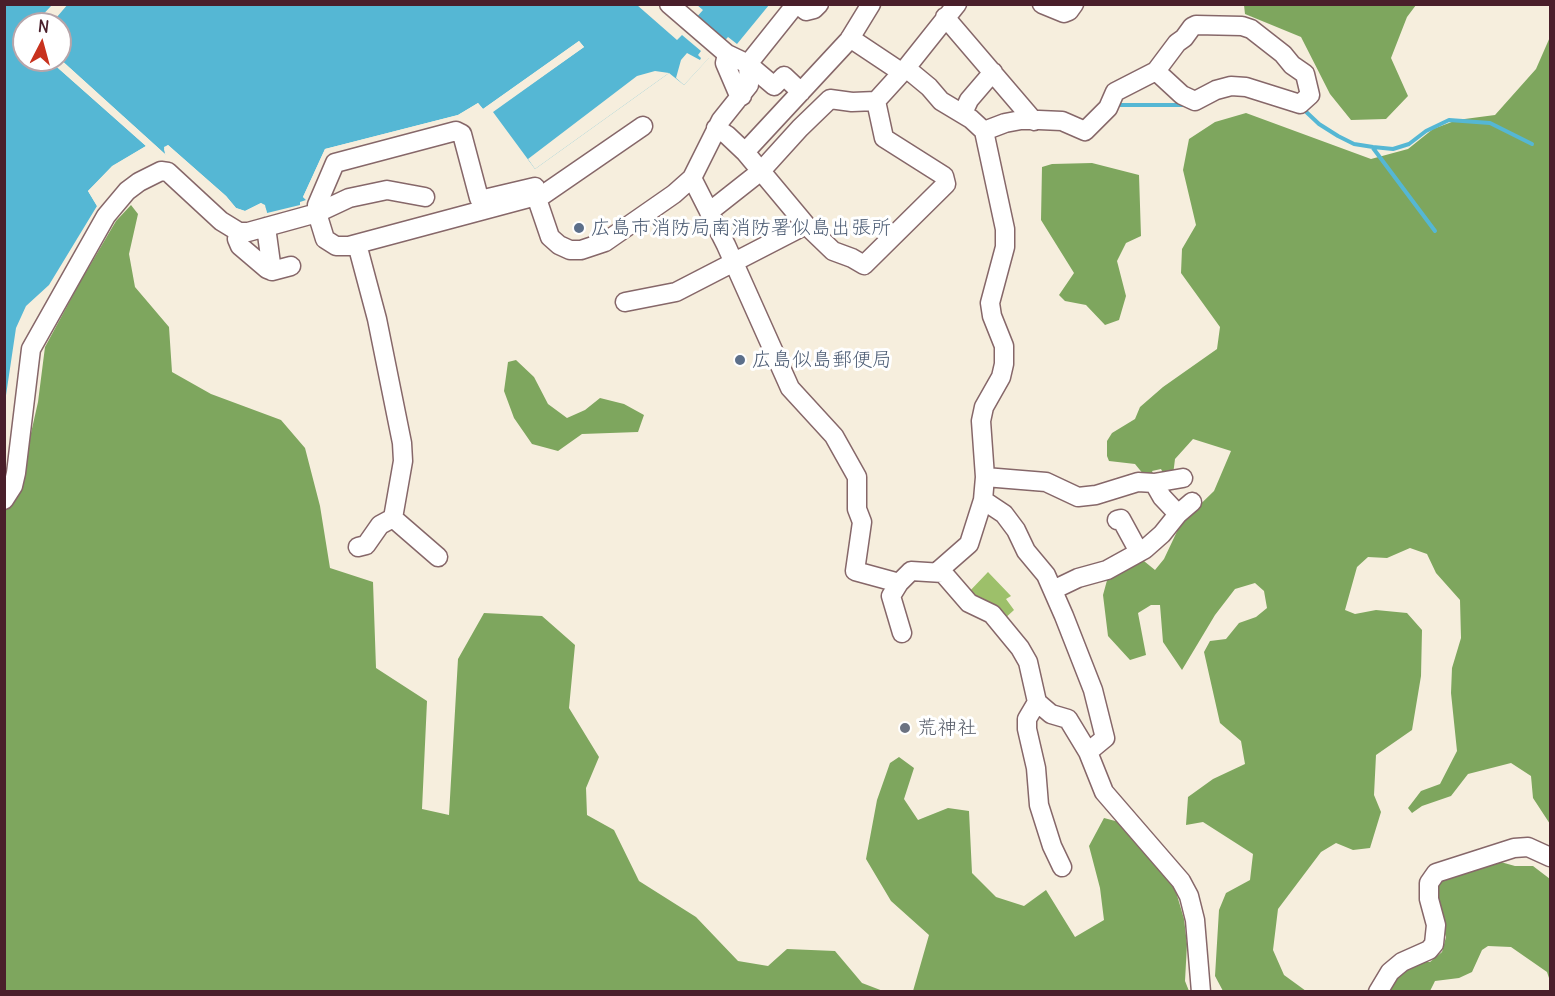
<!DOCTYPE html>
<html>
<head>
<meta charset="utf-8">
<style>
  body { margin:0 }
  #map { position:relative; width:1555px; height:996px; overflow:hidden; background:#f6eedd; font-family:Delius,sans-serif }
  canvas { display:block }
  .frame { position:absolute; inset:0; border:6px solid #4a1f2b; pointer-events:none }
  .north { position:absolute; left:12px; top:12px; width:60px; height:60px; box-sizing:border-box; background:#fff; border:2px solid #b7a5aa; border-radius:50%; rotate:6deg; font-size:16px; font-weight:700; line-height:24px; text-align:center; color:#4a1f2b }
  .north::after { content:''; display:block; margin:auto; width:21px; height:27px; background:#c8321e; clip-path:polygon(50% 0,100% 100%,50% 72%,0 100%) }
</style>
</head>
<body>
<div id="map">
<canvas width="1555" height="996"></canvas>
<div class="frame"></div>
<div class="north">N</div>
</div>
<script>
const ctx = document.querySelector('canvas').getContext('2d');
ctx.lineJoin = 'round';
function fillPath(path, color) { ctx.fillStyle = color; ctx.fill(path, 'evenodd'); }
const toPath = rows => new Path2D(rows.map(r => 'M' + r).join(''));
function strokePath(path, color, width, dash) { ctx.strokeStyle = color; ctx.lineWidth = width; ctx.lineCap = dash ? 'butt' : 'round'; ctx.setLineDash(dash || []); ctx.stroke(path); }
function label(font, color, halo, rows, align = 'center') {
  ctx.font = font + ' Delius,"Klee One",sans-serif'; ctx.lineWidth = 6; ctx.setLineDash([]); ctx.textBaseline = 'middle'; ctx.strokeStyle = halo; ctx.fillStyle = color; for (const [text, x, y, turn = 0] of rows) {
    ctx.save(); ctx.translate(x, y); ctx.rotate((+turn || 0) * Math.PI / 180); ctx.textAlign = isNaN(turn) ? turn : align; if (halo) ctx.strokeText(text, 0, 0); ctx.fillText(text, 0, 0); ctx.restore();
  }
}
fillPath(toPath([
  [988,572,1011,596,1006,599,1014,610,1002,621,966,595]
]), '#9dc06a');
fillPath(toPath([
  [1244,5,1416,5,1407,17,1391,58,1408,96,1386,119,1351,120,1330,94,1301,37,1245,14],
  [1550,37,1550,824,1533,798,1531,776,1511,763,1468,774,1451,796,1422,806,1412,813,1408,808,1421,791,1440,784,1457,751,1451,693,1452,668,1461,638,1460,600,1436,573,1427,554,1410,548,1387,558,1368,557,1357,567,1345,610,1355,614,1376,610,1407,613,1422,630,1421,676,1412,730,1376,755,1374,795,1381,812,1370,848,1353,850,1336,843,1321,852,1278,909,1273,950,1284,975,1306,991,1223,991,1215,976,1219,910,1226,893,1250,880,1253,854,1203,822,1186,825,1188,797,1213,779,1245,764,1241,741,1220,723,1204,652,1210,641,1226,639,1239,623,1256,617,1267,608,1264,591,1255,583,1235,589,1215,615,1182,670,1163,642,1160,605,1151,605,1138,613,1146,655,1130,660,1108,636,1103,595,1109,573,1139,557,1155,570,1164,559,1181,523,1214,491,1231,451,1193,439,1175,459,1173,475,1163,473,1161,469,1152,471,1154,476,1144,475,1135,464,1109,461,1107,456,1107,441,1112,433,1135,419,1140,407,1163,387,1217,349,1220,327,1181,273,1182,249,1196,225,1183,170,1189,139,1215,122,1246,113,1371,159,1408,149,1433,129,1457,120,1495,115,1536,69],
  [1092,163,1139,175,1141,236,1126,243,1117,261,1126,296,1119,320,1105,325,1086,305,1065,301,1059,295,1074,273,1041,220,1042,167,1052,164],
  [131,205,138,214,129,254,135,287,169,327,172,372,211,394,281,420,305,448,320,506,330,568,373,582,376,668,427,701,422,809,449,815,458,659,484,613,542,616,575,645,569,708,599,757,586,788,587,815,614,830,639,881,696,917,738,961,768,966,787,949,835,951,862,983,883,991,5,991,4,513,20,482,38,402,45,347,79,284,116,221],
  [516,360,534,377,548,404,567,418,585,410,600,398,624,404,644,415,638,432,582,434,558,451,532,444,514,418,504,391,508,362],
  [899,757,914,768,904,799,918,820,948,808,969,811,972,873,996,897,1024,906,1046,890,1075,937,1104,920,1100,888,1089,846,1104,818,1119,822,1174,885,1184,919,1187,944,1185,981,1189,991,913,991,929,935,891,901,866,859,877,800,890,763],
  [1497,861,1515,866,1533,866,1550,879,1550,981,1547,972,1511,947,1488,946,1482,950,1472,972,1459,978,1435,981,1430,991,1384,992,1391,978,1415,962,1430,962,1442,952,1446,937,1434,900,1438,878]
]), '#7ea65e');
fillPath(toPath([
  [68,4,769,5,737,44,728,37,684,85,669,73,535,169,493,112,584,47,579,41,483,109,478,103,458,115,325,149,303,197,306,200,300,202,300,205,267,213,266,209,261,203,245,211,236,208,226,196,168,145,164,149,166,155,60,59,60,24,51,24],
  [5,5,52,5,34,24,24,24,24,60,49,60,146,146,113,166,88,191,97,206,49,285,26,306,16,328,5,402]
]), '#55b7d4');
fillPath(toPath([
  [637,5,697,5,703,10,695,19,724,46,711,60,709,58,684,85,676,78,681,60,687,53,700,60,701,58,698,55,701,51,682,35,677,40],
  [579,41,584,47,490,113,491,109,580,47,579,45,484,111,481,111,478,107,459,118,327,151,306,197,308,201,303,197,325,149,458,115,478,103,483,109],
  [60,59,165,154,164,147,168,145,226,196,236,208,245,211,261,203,265,205,267,214,264,215,261,206,245,214,234,210,224,198,168,148,169,154,167,153,164,157,57,60],
  [49,60,54,60,149,145,148,148,114,168,92,192,100,205,97,206,88,191,112,166,146,146],
  [655,71,669,73,535,169,528,159,637,76]
]), '#f6eedd');
strokePath(toPath([
  [1119,105,1187,105],
  [1302,108,1319,124,1338,136,1354,144,1373,147,1393,149,1409,144,1426,131,1449,120,1490,123,1532,144],
  [1373,148,1435,231]
]), '#55b7d4', 4);
const minor = toPath([
  [669,4,727,54,748,64,774,86,784,76,801,92],
  [797,4,806,11,814,9,819,4],
  [1042,4,1064,13,1069,11,1074,4],
  [945,17,1034,121],
  [850,38,901,72],
  [727,54,725,63,737,91,742,96],
  [906,68,929,87,941,101,971,119,984,131],
  [963,113,969,100,993,72],
  [745,152,849,40,871,4],
  [692,178,726,245,790,388,834,436,857,477,857,509,862,522,855,571,899,583],
  [535,187,484,199,479,198,462,134,456,131,335,163,317,205,317,213,325,239,336,246,349,246,536,196,550,237,559,245,570,250,581,250,605,242,674,194,692,178,721,120,749,85,748,64,796,4],
  [537,199,643,126],
  [709,212,761,171,800,128,830,99,852,102,876,101],
  [806,225,833,251,852,258,864,265,946,184,944,176,884,138,876,101,906,68,957,4],
  [266,227,272,271],
  [239,232,237,239,240,246,267,269,272,271,291,266],
  [357,244,377,319,402,443,403,461,393,518,380,525,366,545,358,547],
  [625,302,676,292,806,225,745,152,727,135,716,128],
  [985,477,1046,482,1078,497,1096,495,1138,482,1154,483,1183,478],
  [1154,483,1162,497,1178,514],
  [4,500,13,486,16,473,31,349,106,216,127,191,139,182,161,171,168,172,221,221,239,232,248,232,317,213,349,198,387,190,425,197],
  [393,518,438,557],
  [1117,520,1121,519,1139,552],
  [937,572,969,544,983,500],
  [1053,590,1078,578,1107,570,1145,549,1162,534,1178,514,1192,502],
  [902,633,891,596,899,583,911,571,943,573,969,603,992,614,1020,648,1028,662,1037,702,1051,714,1068,719,1088,752,1104,792,1181,881,1189,896,1195,920,1201,992],
  [1037,702,1027,719,1027,729,1036,768,1039,805,1052,846,1062,867],
  [1088,752,1105,738,1093,690,1064,616,1046,575,1026,551,1016,530,1004,514,983,500,985,477,981,421,984,407,1001,377,1004,364,1004,346,992,316,990,303,1005,247,1005,229,984,131,1005,123,1021,120,1039,120,1062,121,1085,131,1108,108,1115,92,1156,71,1177,43,1184,38,1192,27,1196,25,1242,26,1251,29,1283,54,1292,65,1305,74,1310,95,1300,104,1246,87,1231,86,1216,90,1195,101,1182,95,1156,71],
  [1378,992,1390,972,1402,962,1429,950,1434,944,1436,925,1429,899,1429,883,1436,873,1514,848,1528,847,1550,857]
]);
strokePath(minor, '#866769', 21);
strokePath(minor, '#fff', 18);
for (const [x, y, r, color] of [
  [579,228,6,"#5c6f8a"],
  [740,360,6,"#5c6f8a"],
  [905,728,6,"#6b7280"]
]) { const dot = new Path2D(); dot.arc(x, y, r, 0, 2 * Math.PI); ctx.fillStyle = color; ctx.fill(dot); strokePath(dot, '#fff', 2); }
label('20px', '#4e5e75', '#fff', [
  ["広島市消防局南消防署似島出張所",591,228],
  ["広島似島郵便局",752,360]
], 'left');
label('20px', '#5b616d', '#fff', [
  ["荒神社",917,728]
], 'left');
</script>
</body>
</html>
